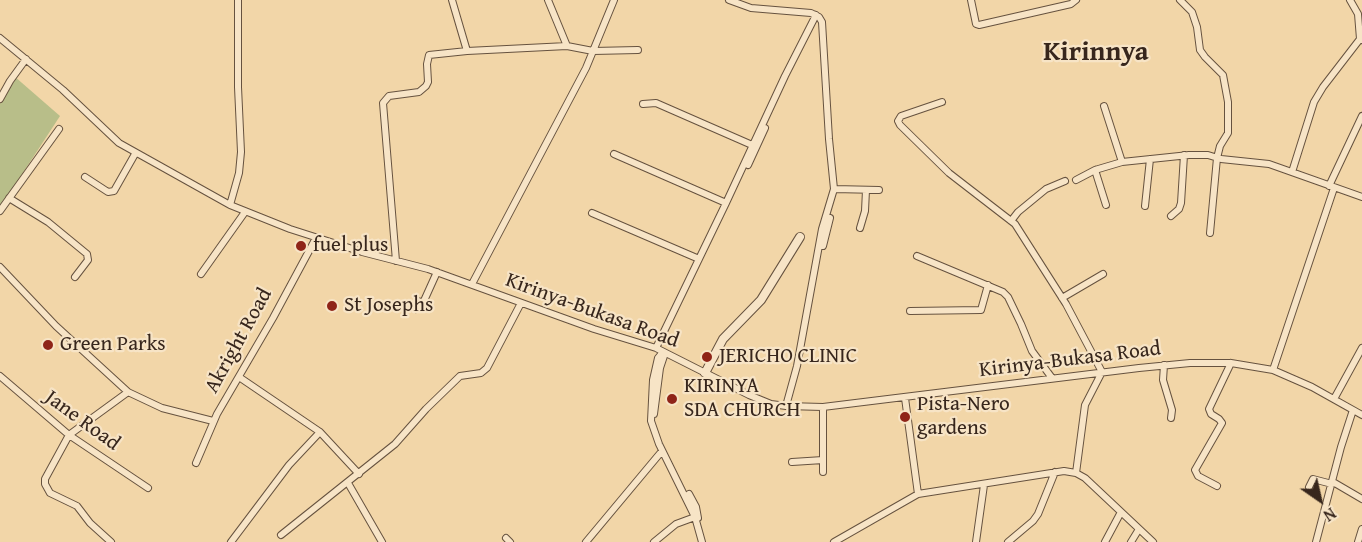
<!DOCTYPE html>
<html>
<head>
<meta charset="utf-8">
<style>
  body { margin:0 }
  #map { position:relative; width:1362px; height:542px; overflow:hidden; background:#f2d6a8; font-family:"Gentium Book Plus",serif }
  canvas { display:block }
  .north { position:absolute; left:1290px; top:470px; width:60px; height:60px; -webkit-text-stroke:4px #f7e4c6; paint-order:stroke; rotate:146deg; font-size:16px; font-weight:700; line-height:24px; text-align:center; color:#37261c }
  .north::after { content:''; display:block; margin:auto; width:21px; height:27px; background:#37261c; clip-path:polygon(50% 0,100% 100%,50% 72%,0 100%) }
</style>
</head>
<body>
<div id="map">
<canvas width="1362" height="542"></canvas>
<div class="north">N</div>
</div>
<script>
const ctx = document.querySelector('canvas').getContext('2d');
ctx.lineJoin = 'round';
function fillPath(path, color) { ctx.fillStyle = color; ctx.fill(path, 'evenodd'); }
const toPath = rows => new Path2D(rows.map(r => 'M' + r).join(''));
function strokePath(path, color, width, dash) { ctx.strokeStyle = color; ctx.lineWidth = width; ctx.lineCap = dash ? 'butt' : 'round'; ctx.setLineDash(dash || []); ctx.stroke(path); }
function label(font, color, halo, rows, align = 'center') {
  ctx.font = font + ' "Gentium Book Plus",serif'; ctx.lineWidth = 4.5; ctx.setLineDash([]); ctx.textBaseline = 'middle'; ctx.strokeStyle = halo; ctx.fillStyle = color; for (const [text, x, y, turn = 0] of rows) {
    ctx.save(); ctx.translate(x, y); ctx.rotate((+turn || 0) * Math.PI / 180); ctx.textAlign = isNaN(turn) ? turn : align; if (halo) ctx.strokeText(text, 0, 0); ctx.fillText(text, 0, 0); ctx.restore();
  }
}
fillPath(toPath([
  [14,76,60,116,0,208,0,99]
]), '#b8be89');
const minor = toPath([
  [452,0,467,51],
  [548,0,567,46],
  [729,0,751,8,811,13,819,17,822,22,829,139,834,189,822,229,797,366,786,406],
  [971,0,976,24,979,25,1071,4,1076,0],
  [1180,0,1192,12,1197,27,1200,50,1205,57,1223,75,1228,102,1228,133,1220,146,1217,158,1210,233],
  [1350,0,1358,14,1360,39],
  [0,38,63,90,119,143,230,205,290,229,362,252,428,269,594,329,656,348,749,395,771,404,786,406,823,407,1139,368,1190,363,1231,363,1273,370,1312,387,1362,415],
  [0,99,10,81,26,59],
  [942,102,901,116,898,121,900,125,949,173,1015,224,1066,304,1102,372,1085,405,1076,473],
  [643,104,656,103,752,145],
  [1104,106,1122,162,1189,155,1208,155,1221,159,1269,164,1362,197],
  [614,154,726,203],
  [748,165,765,128],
  [1292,172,1314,102,1323,87,1360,39,1362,40],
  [85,177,108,192,114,191,135,154],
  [1076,180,1095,170],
  [1329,186,1362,116],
  [834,189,879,190],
  [9,198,48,222,87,254,88,260,75,277],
  [230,205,239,173,241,152,238,87,238,0],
  [1106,205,1095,170,1122,162],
  [1145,206,1150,159],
  [0,211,59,129],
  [592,213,699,259],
  [1171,216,1179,209,1181,203,1184,155],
  [1011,221,1018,212,1046,189,1065,181],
  [860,228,865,211,866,190],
  [823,246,830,218],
  [917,256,1003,292,1008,297,1021,324,1032,351,1052,378],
  [396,261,383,103,389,96,419,92,426,86,428,82,427,64,429,55,467,51,567,46,593,51,638,50],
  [0,267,56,326,128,392,162,408,213,421],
  [201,274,245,212],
  [472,284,586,68,614,0],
  [1062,298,1103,274],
  [415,309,418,301,423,303,437,272],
  [910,311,981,310,988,285],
  [656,348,726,203,785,76,816,15],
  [663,352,658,358,653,380,651,421,659,444,695,517,702,542],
  [1164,365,1163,380,1172,410,1171,418],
  [1273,370,1334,188],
  [0,376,69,435,148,488],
  [239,377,320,432,359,474],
  [905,398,918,494],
  [1334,399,1362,348],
  [823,407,823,472],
  [654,414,660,368,665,353],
  [792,462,823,460],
  [196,463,217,414,273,318,316,238],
  [1333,482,1362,499],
  [348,483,382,542],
  [1217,486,1198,476,1195,470,1222,423,1219,419,1211,414,1209,409,1231,363],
  [1309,487,1313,479,1332,484],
  [689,494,696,507,698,518],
  [281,535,395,444,426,409,460,376,481,373,487,368,521,303],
  [506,538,510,542],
  [111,542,90,523,77,506,50,493,45,484,45,479,69,435,128,392],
  [231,542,289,465,320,432],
  [586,542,662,451],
  [654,542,676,524,695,517],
  [834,542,918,494,1064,471,1076,473,1085,478,1153,542],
  [976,542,984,485],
  [1008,542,1033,521,1038,514,1055,472],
  [1105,542,1121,512],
  [1131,542,1139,529],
  [1316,542,1341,447,1353,410],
  [1358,542,1362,529]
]);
const tertiary = toPath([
  [705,373,723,339,761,300,800,237]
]);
strokePath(minor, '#66523f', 8);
strokePath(tertiary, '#66523f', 10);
strokePath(minor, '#f7e4c6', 6);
strokePath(tertiary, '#f7e4c6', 8);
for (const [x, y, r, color] of [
  [301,246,6,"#8f2418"],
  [332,306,6,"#8f2418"],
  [48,345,6,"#8f2418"],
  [707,357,6,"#8f2418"],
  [672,399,6,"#8f2418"],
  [905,417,6,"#8f2418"]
]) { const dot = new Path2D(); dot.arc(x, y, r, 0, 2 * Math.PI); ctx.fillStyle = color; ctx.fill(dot); strokePath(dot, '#f7e4c6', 2); }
label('21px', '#37261c', '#f7e4c6', [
  ["fuel plus",313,246],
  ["St Josephs",344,306],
  ["Green Parks",60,345],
  ["JERICHO CLINIC",719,357],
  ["KIRINYA",684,387],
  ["SDA CHURCH",684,411],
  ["Pista-Nero",917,405],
  ["gardens",917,429]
], 'left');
label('21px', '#37261c', '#f7e4c6', [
  ["Kirinya-Bukasa Road",592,311,20],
  ["Akright Road",239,341,-61],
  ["Kirinya-Bukasa Road",1070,360,-7],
  ["Jane Road",82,421,36]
]);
label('bold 27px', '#37261c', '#f7e4c6', [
  ["Kirinnya",1096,53]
]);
</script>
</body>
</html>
